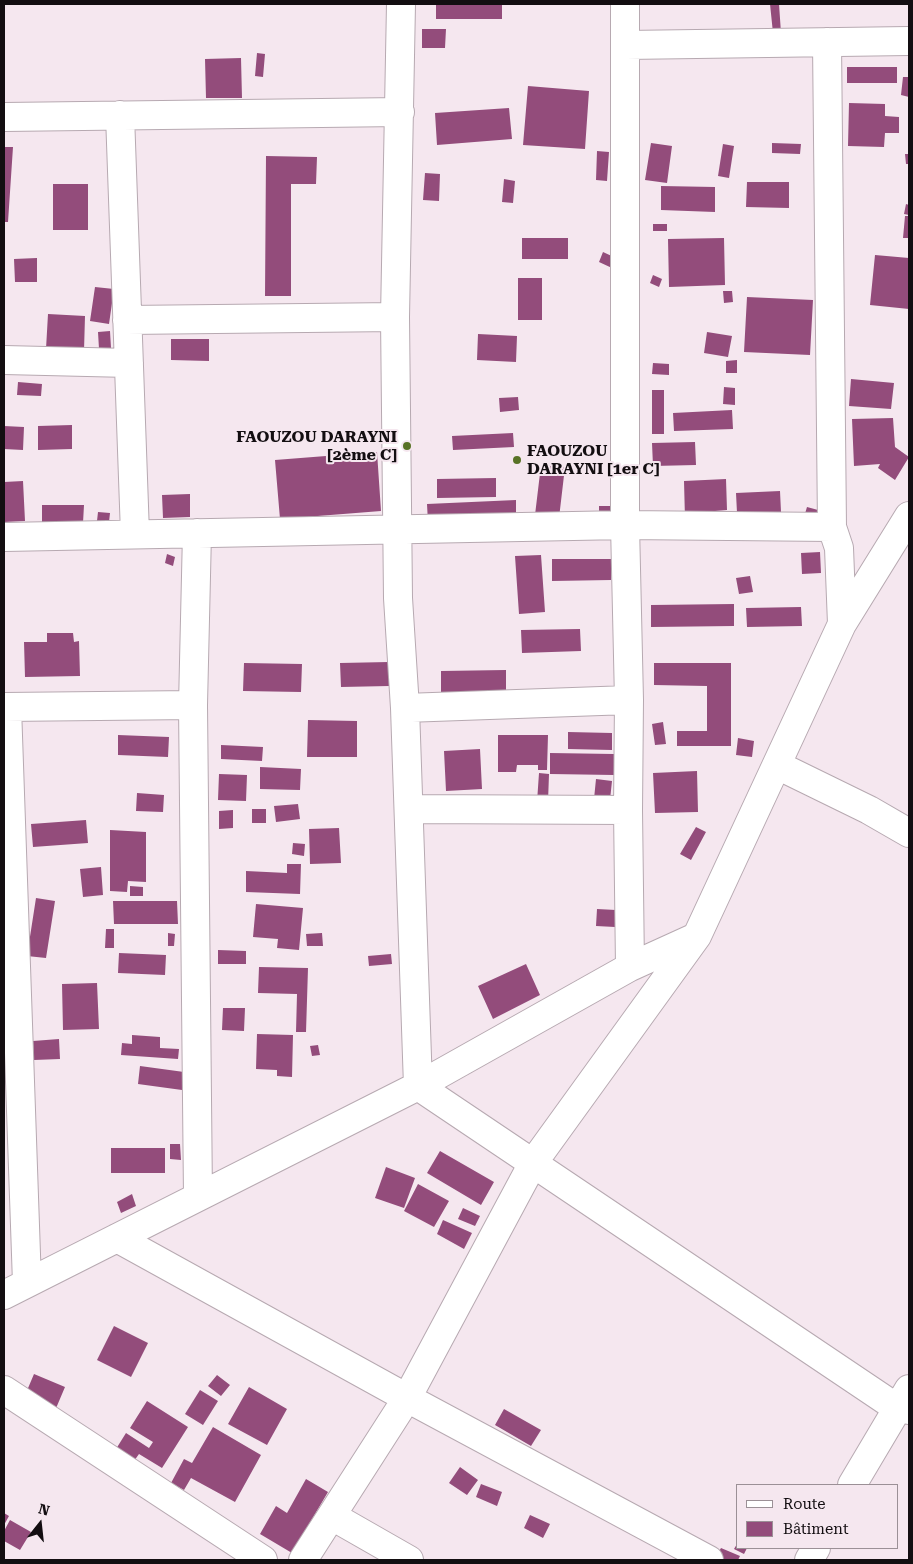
<!DOCTYPE html>
<html>
<head>
<meta charset="utf-8">
<style>
  body { margin:0 }
  #map { position:relative; width:913px; height:1564px; overflow:hidden; background:#f5e7ef; font-family:"Roboto Serif",serif }
  canvas { display:block }
  .frame { position:absolute; inset:0; border:5px solid #130e11; pointer-events:none }
  .legend { position:absolute; left:736px; top:1484px; width:162px; height:65px; box-sizing:border-box; background:#f5e7ef; border:1px solid #9b9096; margin:0; padding:6px 9px; list-style:none; font-size:15px; color:#130e11 }
  .legend li { display:flex; align-items:center; gap:10px; height:25px }
  .legend b { width:25px; border:1px solid #9b9096 }
  .north { position:absolute; left:15px; top:1499px; width:50px; height:50px; -webkit-text-stroke:4px #f5e7ef; paint-order:stroke; rotate:16deg; font-size:14px; font-weight:700; line-height:20px; text-align:center; color:#130e11 }
  .north::after { content:''; display:block; margin:auto; width:18px; height:22px; background:#130e11; clip-path:polygon(50% 0,100% 100%,50% 72%,0 100%) }
</style>
</head>
<body>
<div id="map">
<canvas width="913" height="1564"></canvas>
<div class="frame"></div>
<ul class="legend">
<li><b style="height:6px;background:#fff"></b>Route</li>
<li><b style="height:14px;background:#934c7b"></b>Bâtiment</li>
</ul>
<div class="north">N</div>
</div>
<script>
const ctx = document.querySelector('canvas').getContext('2d');
ctx.lineJoin = 'round';
function fillPath(path, color) { ctx.fillStyle = color; ctx.fill(path, 'evenodd'); }
const toPath = rows => new Path2D(rows.map(r => 'M' + r).join(''));
function strokePath(path, color, width, dash) { ctx.strokeStyle = color; ctx.lineWidth = width; ctx.lineCap = dash ? 'butt' : 'round'; ctx.setLineDash(dash || []); ctx.stroke(path); }
function label(font, color, halo, rows, align = 'center') {
  ctx.font = font + ' "Roboto Serif",serif'; ctx.lineWidth = 4; ctx.setLineDash([]); ctx.textBaseline = 'middle'; ctx.strokeStyle = halo; ctx.fillStyle = color; for (const [text, x, y, turn = 0] of rows) {
    ctx.save(); ctx.translate(x, y); ctx.rotate((+turn || 0) * Math.PI / 180); ctx.textAlign = isNaN(turn) ? turn : align; if (halo) ctx.strokeText(text, 0, 0); ctx.fillText(text, 0, 0); ctx.restore();
  }
}
fillPath(toPath([
  [436,4,502,4,502,19,436,19],
  [770,4,779,4,781,33,773,33],
  [422,29,446,29,445,48,422,48],
  [257,53,265,54,263,77,255,76],
  [241,58,242,98,206,98,205,59],
  [847,67,897,67,897,83,847,83],
  [903,77,909,77,909,97,901,95],
  [528,86,589,91,585,149,523,145],
  [849,103,885,104,885,116,899,117,899,133,885,133,884,147,848,146],
  [509,108,512,139,437,145,435,113],
  [651,143,672,146,667,183,645,180],
  [772,143,801,144,800,154,772,153],
  [723,144,734,146,729,178,718,176],
  [4,147,13,147,8,222,4,222],
  [597,151,609,152,607,181,596,180],
  [905,154,909,154,909,164,906,164],
  [266,156,317,157,316,184,291,184,291,296,265,296],
  [425,173,440,174,439,201,423,200],
  [504,179,515,181,513,203,502,202],
  [747,182,789,182,789,208,746,207],
  [53,184,88,184,88,230,53,230],
  [661,186,715,187,715,212,661,210],
  [906,204,909,205,909,215,904,214],
  [905,216,909,216,909,238,903,238],
  [653,224,667,224,667,231,653,231],
  [522,238,568,238,568,259,522,259],
  [724,238,725,285,669,287,668,239],
  [603,252,616,258,612,268,599,262],
  [875,255,909,258,909,309,870,305],
  [37,258,37,282,15,282,14,259],
  [653,275,662,279,659,287,650,283],
  [518,278,542,278,542,320,518,320],
  [95,287,114,289,109,324,90,321],
  [723,291,732,291,733,302,724,303],
  [747,297,813,300,810,355,744,352],
  [48,314,85,316,84,351,46,349],
  [110,331,111,348,99,349,98,332],
  [707,332,732,336,728,357,704,353],
  [478,334,517,336,516,362,477,360],
  [171,339,209,339,209,361,171,360],
  [737,360,737,373,726,373,726,361],
  [653,363,669,364,669,375,652,374],
  [851,379,894,383,891,409,849,406],
  [18,382,42,384,41,396,17,395],
  [724,387,735,388,735,405,723,404],
  [652,390,664,390,664,434,652,434],
  [518,397,519,410,500,412,499,398],
  [732,410,733,429,674,431,673,413],
  [893,418,895,447,909,457,895,480,878,468,880,464,854,466,852,419],
  [72,425,72,449,38,450,38,426],
  [4,426,24,427,23,450,4,449],
  [513,433,514,447,453,450,452,436],
  [695,442,696,465,653,466,652,443],
  [377,452,381,511,280,519,275,460],
  [541,465,565,467,559,518,535,515],
  [496,478,496,497,437,498,437,479],
  [726,479,727,510,715,511,715,517,685,519,684,481],
  [23,481,25,521,4,522,4,482],
  [780,491,781,512,737,513,736,493],
  [190,494,190,517,163,518,162,495],
  [516,500,516,519,428,523,427,504],
  [42,505,84,505,83,523,42,522],
  [599,506,611,506,611,518,599,517],
  [807,507,818,510,815,520,804,517],
  [98,512,110,513,109,522,97,521],
  [820,552,821,573,802,574,801,553],
  [167,554,175,557,173,566,165,563],
  [541,555,545,612,519,614,515,556],
  [552,559,611,559,611,580,552,581],
  [750,576,753,592,739,594,736,578],
  [734,604,734,626,651,627,651,605],
  [801,607,802,626,747,627,746,608],
  [580,629,581,651,522,653,521,630],
  [47,633,73,633,74,642,79,641,80,676,25,677,24,642,47,642],
  [389,662,389,686,341,687,340,663],
  [244,663,302,664,301,692,243,691],
  [654,663,731,663,731,746,677,746,677,731,707,731,707,686,654,685],
  [506,670,506,695,441,696,441,671],
  [308,720,357,721,357,757,307,757],
  [663,722,666,744,655,745,652,724],
  [568,732,612,733,612,750,568,749],
  [118,735,169,737,168,757,118,755],
  [498,735,548,735,547,770,538,770,538,765,517,765,516,772,498,772],
  [738,738,754,741,752,757,736,755],
  [221,745,263,747,262,761,221,759],
  [480,749,482,789,446,791,444,751],
  [550,753,614,754,614,775,550,774],
  [260,767,301,769,300,790,260,789],
  [697,771,698,812,655,813,653,773],
  [539,773,549,774,548,802,537,802],
  [219,774,247,775,246,801,218,800],
  [596,779,612,781,610,800,594,799],
  [137,793,164,795,163,812,136,811],
  [298,804,300,819,276,822,274,806],
  [252,809,266,809,266,823,252,823],
  [233,810,233,828,219,829,219,811],
  [86,820,88,843,33,847,31,824],
  [696,827,706,832,691,860,680,854],
  [339,828,341,863,310,864,309,829],
  [110,830,146,832,146,882,128,881,127,892,110,891],
  [293,843,305,844,304,856,292,854],
  [287,864,301,864,300,894,246,892,246,871,287,873],
  [101,867,103,895,83,897,80,869],
  [130,886,143,887,143,896,130,896],
  [36,898,55,901,46,958,27,956],
  [113,901,177,901,178,924,114,924],
  [256,904,303,908,299,950,277,948,278,939,253,937],
  [597,909,616,910,615,927,596,926],
  [106,929,114,929,114,948,105,948],
  [168,933,175,934,174,946,168,946],
  [322,933,323,946,307,946,306,934],
  [218,950,246,951,246,964,218,964],
  [119,953,166,955,165,975,118,973],
  [391,954,392,964,369,966,368,956],
  [526,964,540,995,493,1019,478,986],
  [259,967,308,968,306,1032,296,1032,297,994,258,993],
  [97,983,99,1029,63,1030,62,984],
  [223,1008,245,1008,244,1031,222,1030],
  [257,1034,293,1035,292,1077,277,1076,277,1070,256,1069],
  [132,1035,160,1037,160,1048,179,1049,178,1059,121,1055,122,1043,132,1044],
  [59,1039,60,1059,34,1060,33,1041],
  [318,1045,320,1055,312,1056,310,1046],
  [140,1066,184,1072,182,1090,138,1084],
  [170,1144,180,1144,181,1160,170,1159],
  [111,1148,165,1148,165,1173,111,1173],
  [440,1151,494,1182,481,1205,427,1173],
  [386,1167,415,1178,404,1208,375,1198],
  [418,1184,449,1201,434,1227,404,1211],
  [132,1194,136,1206,121,1213,117,1202],
  [463,1208,480,1216,475,1226,458,1219],
  [443,1220,472,1233,464,1249,437,1234],
  [114,1326,148,1343,131,1377,97,1360],
  [34,1374,65,1387,54,1413,23,1400],
  [217,1375,230,1385,221,1396,208,1386],
  [249,1387,287,1409,267,1445,228,1424],
  [200,1390,218,1401,203,1425,185,1414],
  [147,1401,188,1427,162,1468,139,1454,134,1461,116,1449,126,1433,149,1448,153,1442,130,1428],
  [504,1409,541,1430,531,1446,495,1425],
  [213,1427,261,1455,235,1502,191,1478,184,1490,171,1483,184,1459,192,1463],
  [460,1467,478,1480,467,1495,449,1483],
  [306,1479,328,1492,292,1553,260,1534,276,1506,287,1513],
  [481,1484,502,1492,497,1506,476,1497],
  [4,1513,9,1516,4,1525],
  [530,1515,550,1524,543,1538,524,1528],
  [10,1520,31,1532,20,1550,4,1541,4,1531],
  [737,1544,737,1548,747,1548,744,1554,734,1549],
  [721,1548,740,1556,738,1560,714,1560]
]), '#934c7b');
const minor = toPath([
  [401,4,395,317,398,598,405,708,418,1086,897,1408,909,1410],
  [625,4,625,525,629,700,628,810,630,967],
  [827,42,832,527,839,548,842,624],
  [626,45,909,41],
  [120,115,135,534],
  [4,117,400,112],
  [127,320,395,317],
  [4,360,129,363],
  [197,533,193,705,198,1197],
  [4,537,625,525,832,527],
  [4,707,193,705],
  [7,707,27,1283],
  [405,708,629,700],
  [777,765,869,810,909,833],
  [409,809,628,810],
  [117,1238,407,1398,709,1560],
  [4,1295,418,1086,630,967,696,937],
  [4,1390,263,1560],
  [852,1485,909,1389],
  [332,1516,409,1560],
  [303,1560,407,1398,533,1163,697,936,842,624,909,516],
  [809,1560,816,1548]
]);
strokePath(minor, '#b7a9b1', 30);
strokePath(minor, '#fff', 28);
for (const [x, y, r, color] of [
  [407,446,5,"#587226"],
  [517,460,5,"#587226"]
]) { const dot = new Path2D(); dot.arc(x, y, r, 0, 2 * Math.PI); ctx.fillStyle = color; ctx.fill(dot); strokePath(dot, '#f5e7ef', 2); }
label('bold 16px', '#130e11', '#f5e7ef', [
  ["FAOUZOU DARAYNI",397,437],
  ["[2ème C]",397,455],
  ["FAOUZOU",527,451,"left"],
  ["DARAYNI [1er C]",527,469,"left"]
], 'right');
</script>
</body>
</html>
